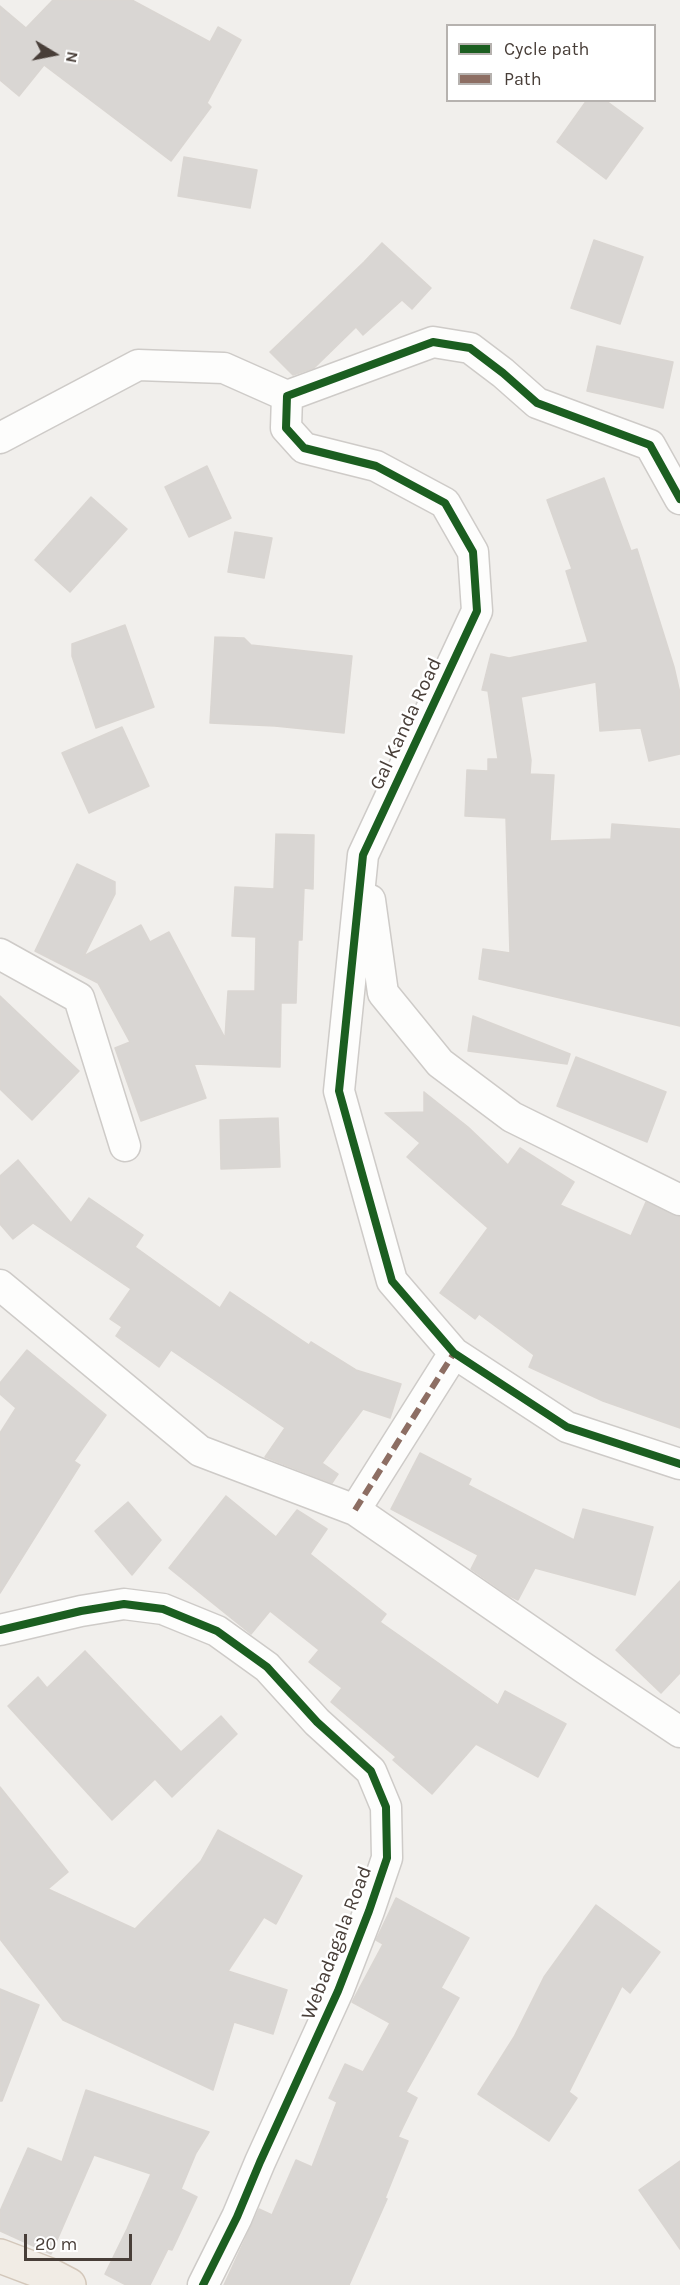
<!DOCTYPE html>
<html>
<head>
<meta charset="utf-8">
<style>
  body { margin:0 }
  #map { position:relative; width:680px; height:2285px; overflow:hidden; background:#f1efec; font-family:Karla,sans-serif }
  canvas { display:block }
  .legend { position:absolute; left:446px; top:24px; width:210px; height:78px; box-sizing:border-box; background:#fff; border:2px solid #b6b2af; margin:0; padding:8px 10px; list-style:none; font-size:18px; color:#483e38 }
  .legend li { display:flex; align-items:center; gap:12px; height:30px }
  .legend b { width:30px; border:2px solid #b6b2af }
  .north { position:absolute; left:24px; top:24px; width:60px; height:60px; -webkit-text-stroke:4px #fff; paint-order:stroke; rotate:100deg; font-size:16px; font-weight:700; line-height:24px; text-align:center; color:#483e38 }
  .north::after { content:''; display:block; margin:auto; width:21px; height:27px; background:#483e38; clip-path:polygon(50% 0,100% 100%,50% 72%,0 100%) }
  .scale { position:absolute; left:24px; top:2234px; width:108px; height:27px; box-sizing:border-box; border:3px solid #483e38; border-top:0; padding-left:8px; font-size:18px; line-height:21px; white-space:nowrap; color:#483e38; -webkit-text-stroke:4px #fff; paint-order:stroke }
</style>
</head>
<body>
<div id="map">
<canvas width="680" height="2285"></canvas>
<ul class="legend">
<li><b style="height:8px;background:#1b5e20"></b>Cycle path</li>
<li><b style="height:8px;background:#8d6e63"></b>Path</li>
</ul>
<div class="north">N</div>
<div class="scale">20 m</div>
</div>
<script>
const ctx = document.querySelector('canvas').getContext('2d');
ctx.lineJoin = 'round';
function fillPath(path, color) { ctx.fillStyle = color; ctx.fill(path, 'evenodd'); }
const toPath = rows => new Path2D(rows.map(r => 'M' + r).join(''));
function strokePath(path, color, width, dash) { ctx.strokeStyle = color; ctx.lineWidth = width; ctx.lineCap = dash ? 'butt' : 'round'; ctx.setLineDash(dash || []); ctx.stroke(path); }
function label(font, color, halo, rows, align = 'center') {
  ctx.font = font + ' Karla,sans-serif'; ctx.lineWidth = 5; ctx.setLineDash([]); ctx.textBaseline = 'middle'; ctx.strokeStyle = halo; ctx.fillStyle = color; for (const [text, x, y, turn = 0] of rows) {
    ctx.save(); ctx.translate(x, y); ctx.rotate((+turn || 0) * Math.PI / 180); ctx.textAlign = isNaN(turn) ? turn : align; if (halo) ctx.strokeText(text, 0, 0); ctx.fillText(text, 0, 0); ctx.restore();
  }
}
const building = toPath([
  [53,0,132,0,210,42,218,27,241,40,207,103,211,107,171,161,44,65,19,96,0,80,0,6,26,28,53,0],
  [587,100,605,100,643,128,606,179,557,142,587,100],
  [184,157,257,170,250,208,178,196,184,157],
  [594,240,643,257,620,324,571,308,594,240],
  [382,243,431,288,412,309,402,300,363,335,356,327,314,368,293,375,270,352,364,262,382,243],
  [597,346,673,362,663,408,587,391,597,346],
  [207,466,231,518,189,537,165,487,207,466],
  [604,478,631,551,637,549,674,667,680,693,680,754,649,761,641,728,600,731,596,682,521,697,531,760,530,774,554,775,550,841,611,839,612,824,680,829,680,1026,479,979,483,949,510,953,506,818,465,816,467,770,488,771,488,759,498,759,488,691,482,690,491,654,509,658,588,642,566,571,572,569,547,500,604,478],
  [91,497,127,529,70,592,35,560,91,497],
  [235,532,272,538,264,578,228,572,235,532],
  [125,625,154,707,96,728,72,656,72,644,125,625],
  [215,637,244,638,251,645,352,656,344,733,275,726,210,723,215,637],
  [122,727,149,786,89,813,62,753,122,727],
  [276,834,314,835,313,889,304,888,302,940,298,940,296,1003,281,1003,280,1067,194,1064,206,1098,141,1121,115,1048,130,1042,98,983,35,951,77,864,115,882,115,894,84,956,141,925,150,942,169,932,225,1038,228,991,255,991,256,937,232,936,235,887,274,889,276,834],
  [0,996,79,1071,32,1120,0,1089,0,996],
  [473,1016,570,1054,567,1064,468,1051,473,1016],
  [576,1057,666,1092,647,1142,557,1106,576,1057],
  [424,1092,468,1127,508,1165,520,1148,574,1182,560,1205,631,1236,646,1202,680,1217,680,1428,603,1401,529,1367,534,1355,479,1314,475,1319,440,1293,488,1228,407,1157,420,1143,385,1113,424,1112,424,1092],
  [278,1118,280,1167,221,1169,220,1120,278,1118],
  [18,1160,71,1223,89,1198,143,1235,135,1247,220,1308,230,1292,309,1345,311,1342,356,1370,401,1384,390,1418,363,1409,322,1463,338,1474,332,1483,265,1457,285,1428,171,1350,159,1367,116,1336,122,1327,110,1319,131,1289,33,1223,13,1239,0,1224,0,1176,18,1160],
  [27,1350,106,1415,74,1461,80,1465,0,1593,0,1433,16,1408,0,1394,0,1383,27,1350],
  [420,1453,471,1479,468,1485,574,1540,583,1509,653,1527,635,1595,535,1568,518,1600,508,1595,471,1569,478,1555,391,1509,420,1453],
  [226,1496,276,1537,297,1510,327,1529,310,1554,386,1614,380,1622,498,1705,505,1691,566,1724,538,1777,476,1744,432,1794,393,1760,396,1757,331,1702,342,1688,309,1662,319,1650,270,1611,251,1634,169,1568,226,1496],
  [128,1502,161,1540,132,1575,95,1531,128,1502],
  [680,1581,680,1673,661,1693,616,1650,680,1581],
  [85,1651,181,1752,221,1716,237,1734,172,1797,155,1779,112,1820,8,1706,38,1677,47,1688,85,1651],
  [0,1787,68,1872,48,1889,135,1929,201,1861,218,1830,302,1876,276,1924,264,1917,228,1971,287,1990,273,2034,234,2022,213,2090,63,2020,0,1939,0,1787],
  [396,1898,469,1938,441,1988,459,1998,406,2092,417,2098,398,2137,408,2141,385,2198,387,2199,349,2285,224,2285,259,2209,272,2215,296,2160,312,2167,337,2102,329,2098,345,2064,363,2072,390,2023,352,2002,383,1944,376,1940,396,1898],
  [596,1905,660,1952,630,1993,622,1986,569,2092,577,2098,549,2141,478,2094,514,2037,544,1977,596,1905],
  [0,1989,39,2005,2,2101,0,2101,0,1989],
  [86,2090,209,2132,196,2153,181,2189,197,2197,172,2250,168,2249,150,2285,126,2285,105,2274,127,2229,151,2174,94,2155,51,2254,0,2231,0,2211,28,2148,62,2162,86,2090],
  [680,2161,680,2249,639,2190,680,2161]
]);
fillPath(building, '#d9d6d3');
strokePath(building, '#dad6d2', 1.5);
const minor = toPath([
  [0,438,138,365,224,368,287,396],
  [680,499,650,445,537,403,503,373,470,348,433,342,287,396,286,428,304,448,376,466,445,503,473,552,477,611,363,855,339,1091,392,1281,454,1353,567,1427,680,1464],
  [370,900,383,993,440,1063,512,1117,680,1200],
  [0,954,79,998,125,1146],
  [0,1285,200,1451,355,1510,584,1668,680,1732],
  [355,1510,454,1353],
  [0,1630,81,1611,124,1604,163,1609,217,1631,267,1667,317,1722,371,1771,386,1807,387,1858,369,1911,338,1991,260,2162,237,2217,203,2285]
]);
const primary = toPath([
  [0,2256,50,2275,69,2285]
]);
strokePath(minor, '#cecbc8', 33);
strokePath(primary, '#d3c7ba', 36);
strokePath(minor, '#fdfdfc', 30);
strokePath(primary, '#f1ece5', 33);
strokePath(toPath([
  [355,1510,454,1353]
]), '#8d6e63', 6, [12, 6]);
strokePath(toPath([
  [680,499,650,445,537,403,503,373,470,348,433,342,287,396,286,428,304,448,376,466,445,503,473,552,477,611,363,855,339,1091,392,1281,454,1353,567,1427,680,1464],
  [0,1630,81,1611,124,1604,163,1609,217,1631,267,1667,317,1722,371,1771,386,1807,387,1858,369,1911,338,1991,260,2162,237,2217,203,2285]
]), '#1b5e20', 8);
label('20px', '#483e38', '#fff', [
  ["Gal Kanda Road",406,724,-65],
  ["Webadagala Road",337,1943,-69]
]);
</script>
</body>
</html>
